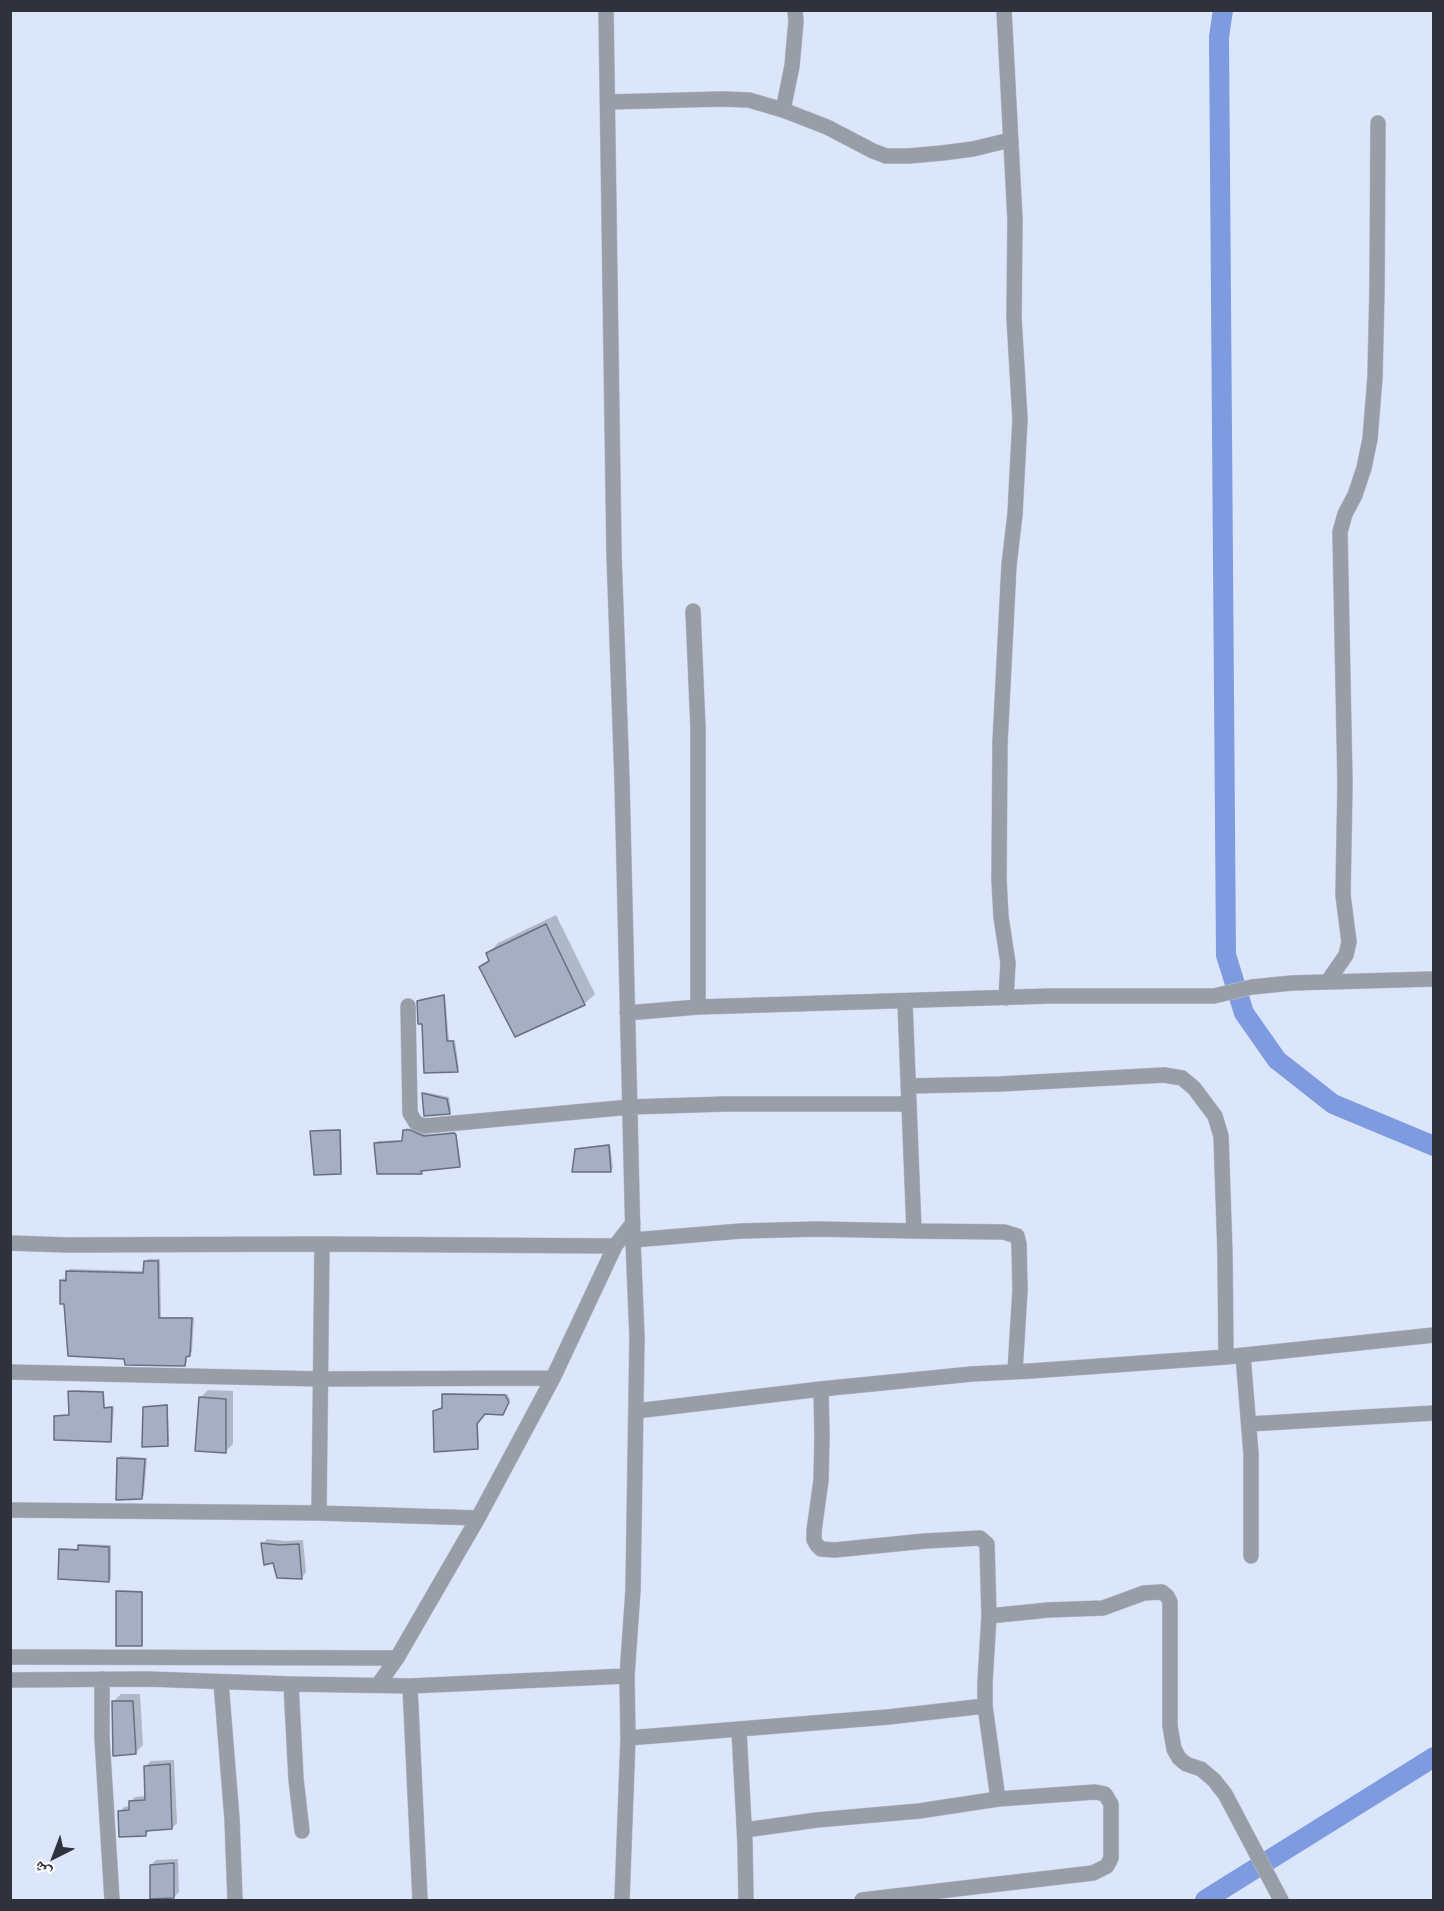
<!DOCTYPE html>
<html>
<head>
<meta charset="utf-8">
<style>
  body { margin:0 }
  #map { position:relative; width:1444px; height:1911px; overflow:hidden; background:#dce6fb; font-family:Barlow,"Noto Naskh Arabic",sans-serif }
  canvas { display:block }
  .frame { position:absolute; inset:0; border:12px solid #2f323a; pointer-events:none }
  .north { position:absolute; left:24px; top:1827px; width:60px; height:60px; -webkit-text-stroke:4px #fff; paint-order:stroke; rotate:222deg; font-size:16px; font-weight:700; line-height:24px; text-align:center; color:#2f323a }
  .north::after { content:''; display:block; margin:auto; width:21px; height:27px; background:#2f323a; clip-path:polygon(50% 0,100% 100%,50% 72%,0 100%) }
</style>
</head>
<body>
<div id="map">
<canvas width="1444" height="1911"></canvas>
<div class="frame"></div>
<div class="north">ش</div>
</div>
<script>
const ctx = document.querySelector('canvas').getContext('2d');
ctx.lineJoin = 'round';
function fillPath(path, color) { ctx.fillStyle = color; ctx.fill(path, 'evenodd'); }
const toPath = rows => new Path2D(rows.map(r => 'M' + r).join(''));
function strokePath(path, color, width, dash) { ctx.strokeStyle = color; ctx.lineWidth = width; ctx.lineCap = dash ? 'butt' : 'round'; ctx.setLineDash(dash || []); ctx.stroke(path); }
fillPath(toPath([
  [556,915,595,994,584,1004,481,968,490,959,488,954,498,943],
  [445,994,449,1040,455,1040,459,1069,457,1071,424,1022,418,1001,420,999],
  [425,1092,449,1097,451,1110,450,1112,424,1093],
  [407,1128,427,1134,456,1132,461,1164,459,1166,423,1170,421,1172,376,1143,378,1141,404,1140,405,1130],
  [341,1129,342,1170,340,1172,312,1132,314,1130],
  [610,1144,613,1168,611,1170,576,1150,578,1148],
  [148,1259,160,1259,161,1317,194,1317,192,1352,187,1355,187,1362,185,1365,126,1358,65,1302,61,1281,63,1278,68,1279,67,1272,70,1269,145,1271,146,1262],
  [72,1390,104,1391,105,1407,114,1406,112,1438,110,1440,55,1417,57,1415,70,1414,70,1392],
  [208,1390,233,1391,233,1444,225,1452,200,1398],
  [445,1393,507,1394,510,1399,505,1411,485,1412,478,1420,479,1446,477,1448,435,1411,443,1407,443,1395],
  [168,1404,169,1442,167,1444,144,1408,146,1406],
  [121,1456,147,1458,144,1495,142,1497,119,1458],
  [267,1539,285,1541,303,1540,306,1572,302,1577,274,1561,263,1544],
  [81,1544,111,1545,111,1579,109,1581,60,1550,62,1548,80,1549],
  [119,1590,143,1591,143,1642,141,1644,118,1592],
  [121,1694,140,1694,143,1745,136,1752,113,1702],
  [174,1760,177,1823,172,1828,151,1829,146,1834,120,1811,124,1807,130,1806,130,1802,135,1797,146,1796,146,1766,151,1761],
  [178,1859,179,1892,174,1897,151,1865,156,1860]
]), '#0003');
strokePath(toPath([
  [1223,10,1219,37,1226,955,1244,1013,1277,1060,1333,1104,1434,1146],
  [1205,1900,1434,1757]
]), '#7f9be0', 20);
const building = toPath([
  [546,924,585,1005,515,1037,479,967,489,961,486,953,546,924],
  [444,995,447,1041,453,1041,458,1072,424,1073,422,1024,418,1024,417,1001,444,995],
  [422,1093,447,1099,450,1114,424,1116,422,1093],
  [340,1130,341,1174,314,1175,310,1131,340,1130],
  [403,1130,410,1130,424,1136,454,1133,456,1135,460,1167,421,1171,422,1174,377,1174,374,1143,402,1141,403,1130],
  [609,1145,611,1172,572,1172,575,1149,609,1145],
  [144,1261,158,1261,159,1318,192,1318,190,1356,186,1357,185,1366,125,1365,124,1359,68,1356,64,1304,60,1304,60,1280,66,1281,66,1271,143,1273,144,1261],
  [68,1391,103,1392,104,1408,112,1407,111,1442,54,1440,54,1416,69,1415,68,1391],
  [442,1394,505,1395,509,1402,503,1415,485,1414,477,1424,478,1449,434,1452,433,1411,442,1408,442,1394],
  [199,1397,226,1399,226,1453,195,1451,199,1397],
  [167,1405,168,1446,142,1447,143,1407,167,1405],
  [117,1458,145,1459,142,1499,116,1500,117,1458],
  [261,1543,279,1545,299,1544,302,1579,277,1578,273,1563,264,1565,261,1543],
  [78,1545,109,1547,109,1582,58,1579,59,1549,78,1550,78,1545],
  [116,1591,142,1592,142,1646,116,1646,116,1591],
  [112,1701,133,1701,136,1754,113,1756,112,1701],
  [170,1764,172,1829,146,1831,146,1836,119,1837,118,1811,129,1810,129,1801,145,1800,144,1766,170,1764],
  [174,1863,174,1898,150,1899,150,1865,174,1863]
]);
fillPath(building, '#a5aec2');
strokePath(building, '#676f82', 1.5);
const minor = toPath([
  [606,10,614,554,622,781,633,1240,637,1337,633,1590,627,1676,628,1738,622,1900],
  [1004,10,1015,220,1014,318,1020,419,1015,514,1009,565,1000,743,999,880,1001,917,1008,963,1006,998],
  [608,102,723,99,749,100,783,110,827,127,873,151,886,156,909,156,942,153,973,149,1010,140],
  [783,110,792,66,796,21,795,10],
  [693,611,698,728,698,1007],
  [1328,981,1346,955,1349,942,1343,895,1345,783,1340,532,1345,514,1355,495,1364,468,1370,439,1375,377,1377,289,1378,123],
  [408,1006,410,1113,416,1123,424,1126,630,1107,726,1104,908,1104],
  [627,1013,698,1007,1049,996,1214,996,1252,987,1292,983,1434,979],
  [914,1231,1004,1232,1017,1236,1019,1244,1020,1290,1015,1372],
  [633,1240,741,1231,818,1229,914,1231,905,1002],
  [10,1243,67,1245,322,1244,615,1246,633,1223],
  [1243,1355,1251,1454,1251,1556],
  [1226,1357,1434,1335],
  [10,1372,321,1379,553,1378],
  [821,1389,822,1436,821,1480,814,1531,814,1540,817,1545,821,1549,835,1550,925,1541,980,1538,987,1544,989,1616],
  [636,1411,821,1389,972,1374,1031,1371,1226,1357,1225,1254,1221,1136,1215,1116,1194,1088,1182,1078,1164,1075,1000,1084,908,1086],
  [1249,1424,1434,1413],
  [10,1510,319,1513,478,1518],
  [319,1513,322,1244],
  [10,1657,397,1658],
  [102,1679,102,1738,112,1900],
  [10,1680,147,1679,291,1684,410,1686,627,1676],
  [221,1682,232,1819,235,1900],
  [291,1684,296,1779,302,1831],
  [378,1685,397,1658,478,1518,553,1378,615,1246],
  [410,1686,420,1900],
  [739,1730,745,1844,746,1900],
  [628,1738,888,1717,985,1706,985,1682,989,1616,1048,1610,1103,1608,1144,1593,1162,1592,1167,1596,1170,1602,1170,1726,1174,1749,1179,1758,1186,1764,1201,1769,1214,1780,1225,1794,1281,1900],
  [745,1830,817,1820,919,1811,998,1799],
  [862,1900,1093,1873,1107,1866,1111,1858,1111,1804,1105,1794,1095,1792,998,1799,985,1706]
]);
strokePath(minor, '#b9c2d4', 16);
strokePath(minor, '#999da6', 15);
</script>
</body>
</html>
